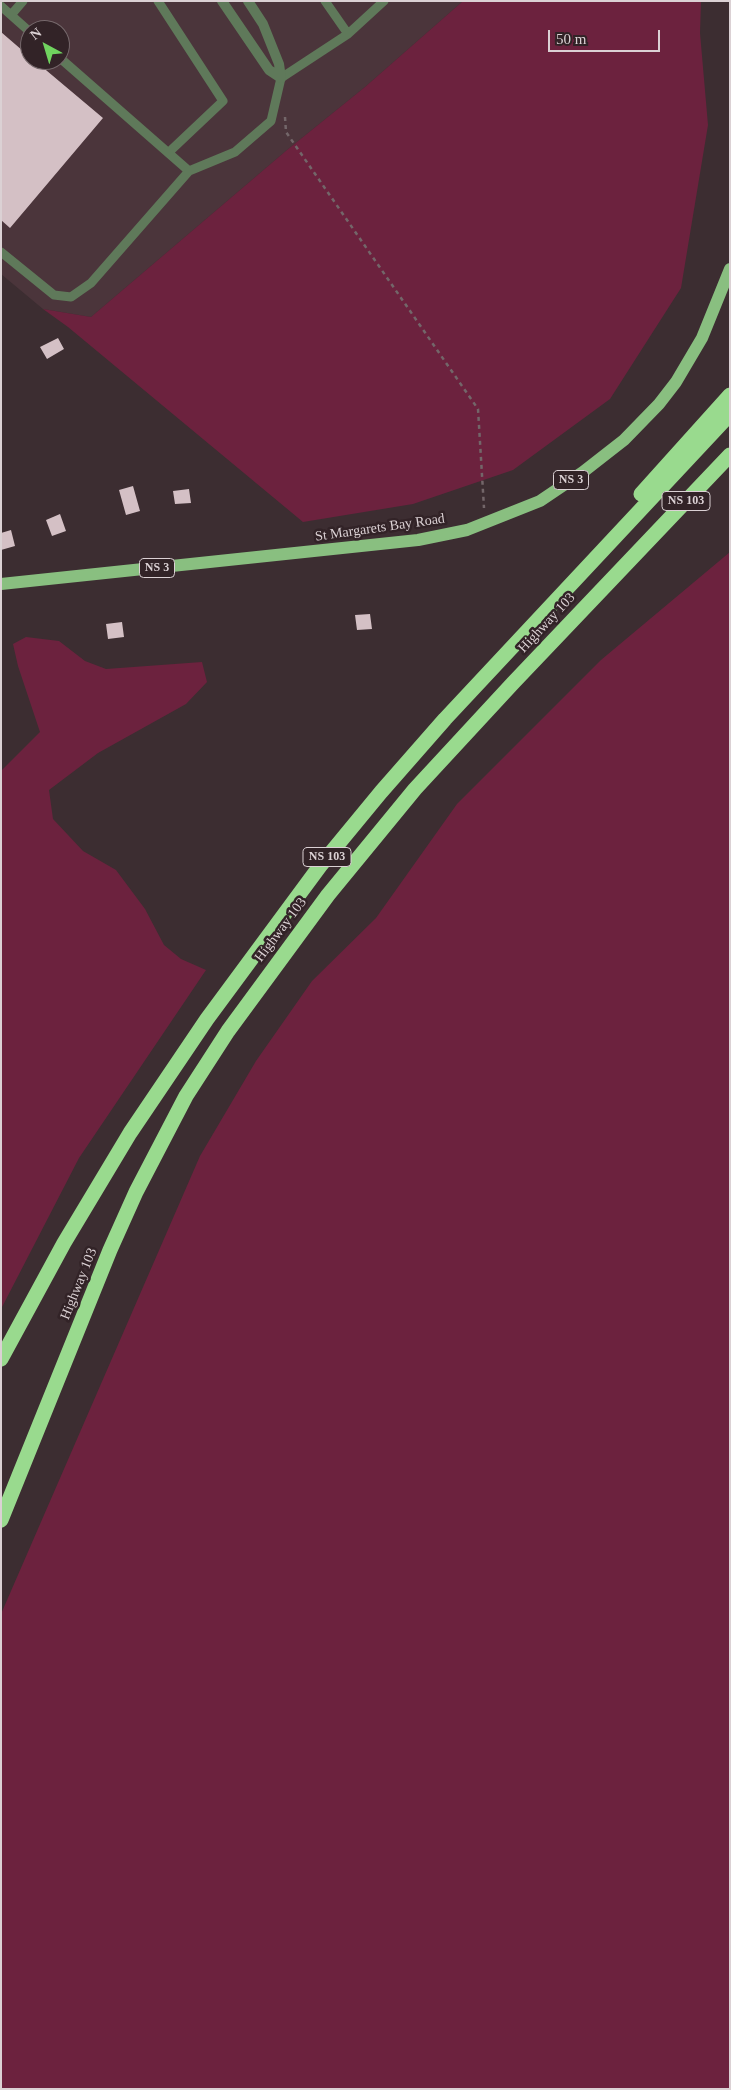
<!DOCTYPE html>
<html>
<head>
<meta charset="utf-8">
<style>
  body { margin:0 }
  #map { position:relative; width:731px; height:2090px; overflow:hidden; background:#3c2d31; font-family:Georgia,serif }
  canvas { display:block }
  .frame { position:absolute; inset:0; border:2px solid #dbd1d4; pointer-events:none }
  .north { position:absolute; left:20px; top:20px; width:50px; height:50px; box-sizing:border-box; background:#322327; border:1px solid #76696c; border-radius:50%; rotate:321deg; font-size:14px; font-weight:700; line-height:20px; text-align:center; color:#dbd1d4 }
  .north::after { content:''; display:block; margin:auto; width:18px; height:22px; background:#70d35f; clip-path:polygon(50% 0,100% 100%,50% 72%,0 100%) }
  .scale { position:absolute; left:548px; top:30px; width:112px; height:22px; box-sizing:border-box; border:2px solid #dbd1d4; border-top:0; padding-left:6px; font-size:15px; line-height:18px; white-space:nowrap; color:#dbd1d4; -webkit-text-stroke:4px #322327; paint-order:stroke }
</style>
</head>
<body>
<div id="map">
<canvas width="731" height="2090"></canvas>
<div class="frame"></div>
<div class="north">N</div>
<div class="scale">50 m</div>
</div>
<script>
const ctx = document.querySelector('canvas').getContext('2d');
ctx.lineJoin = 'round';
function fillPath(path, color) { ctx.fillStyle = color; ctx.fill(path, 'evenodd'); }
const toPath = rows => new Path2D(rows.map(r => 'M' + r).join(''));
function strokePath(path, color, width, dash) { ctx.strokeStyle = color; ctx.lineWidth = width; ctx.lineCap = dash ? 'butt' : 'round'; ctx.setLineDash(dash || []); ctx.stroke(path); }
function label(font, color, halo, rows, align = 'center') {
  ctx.font = font + ' Georgia,serif'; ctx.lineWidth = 5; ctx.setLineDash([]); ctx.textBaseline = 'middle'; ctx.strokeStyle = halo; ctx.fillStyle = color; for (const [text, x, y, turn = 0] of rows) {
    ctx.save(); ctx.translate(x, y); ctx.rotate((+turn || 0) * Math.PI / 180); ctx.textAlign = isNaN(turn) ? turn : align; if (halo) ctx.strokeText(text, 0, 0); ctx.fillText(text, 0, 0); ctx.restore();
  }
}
fillPath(toPath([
  [1,1,463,1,365,87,287,150,91,317,43,309,1,274],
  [30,30,60,30,60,60,30,60]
]), '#4b353b');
fillPath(toPath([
  [463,1,701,1,700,33,708,125,681,288,610,399,513,470,413,504,303,522,68,327,43,309,91,317,287,150,365,87],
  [730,552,730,2089,1,2089,1,1614,200,1156,256,1061,312,981,376,918,457,804,601,660],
  [26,637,59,641,85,661,106,669,202,662,207,682,186,704,98,753,49,790,53,819,83,851,116,870,145,909,164,945,181,959,206,970,79,1158,1,1309,1,771,40,732,18,666,13,644]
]), '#6c223e');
fillPath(toPath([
  [1,32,30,57,30,60,34,60,103,118,10,228,1,220],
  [58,338,64,349,47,359,40,347],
  [133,486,140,511,126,515,119,490],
  [189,489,191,503,175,504,173,491],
  [60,514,66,531,52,536,46,520],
  [11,530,15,546,1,550,1,533],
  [370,614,372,629,357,630,355,615],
  [122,622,124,637,108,639,106,624]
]), '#d4c0c5');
strokePath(toPath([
  [285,117,286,132,478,409,484,508]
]), '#736669', 2.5, [4, 4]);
strokePath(toPath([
  [158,1,223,101,168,153],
  [325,1,348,34],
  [1,6,30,32],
  [11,15,23,1],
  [60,58,189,171],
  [1,252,54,295,71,297,91,283,189,171,235,152,271,121,281,78,348,34,384,1]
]), '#5f795a', 9);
strokePath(toPath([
  [222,1,269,70,281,78],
  [248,1,263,24,279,64,281,78]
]), '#5f795a', 10);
strokePath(toPath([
  [1,584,418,540,467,530,540,501,583,472,624,440,659,404,676,382,702,338,730,269]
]), '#89bf80', 12);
strokePath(toPath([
  [641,494,730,395],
  [1,1359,64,1243,130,1133,207,1019,320,866,381,792,445,719,730,414],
  [1,1520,110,1250,136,1192,186,1096,228,1031,328,895,415,789,513,683,730,455]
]), '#99da8e', 15);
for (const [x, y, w] of [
  [571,480,35],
  [686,501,48],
  [157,568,35],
  [327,857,48]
]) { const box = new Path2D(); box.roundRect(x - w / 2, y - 9.5, w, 19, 4); ctx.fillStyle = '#322327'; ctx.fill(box); strokePath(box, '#dbd1d4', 1); }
label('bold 12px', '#dbd1d4', null, [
  ["NS 3",571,480],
  ["NS 103",686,501],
  ["NS 3",157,568],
  ["NS 103",327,857]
]);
label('14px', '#dbd1d4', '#322327', [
  ["St Margarets Bay Road",380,528,-8],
  ["Highway 103",547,623,-47],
  ["Highway 103",281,930,-53],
  ["Highway 103",79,1284,-68]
]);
</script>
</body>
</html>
